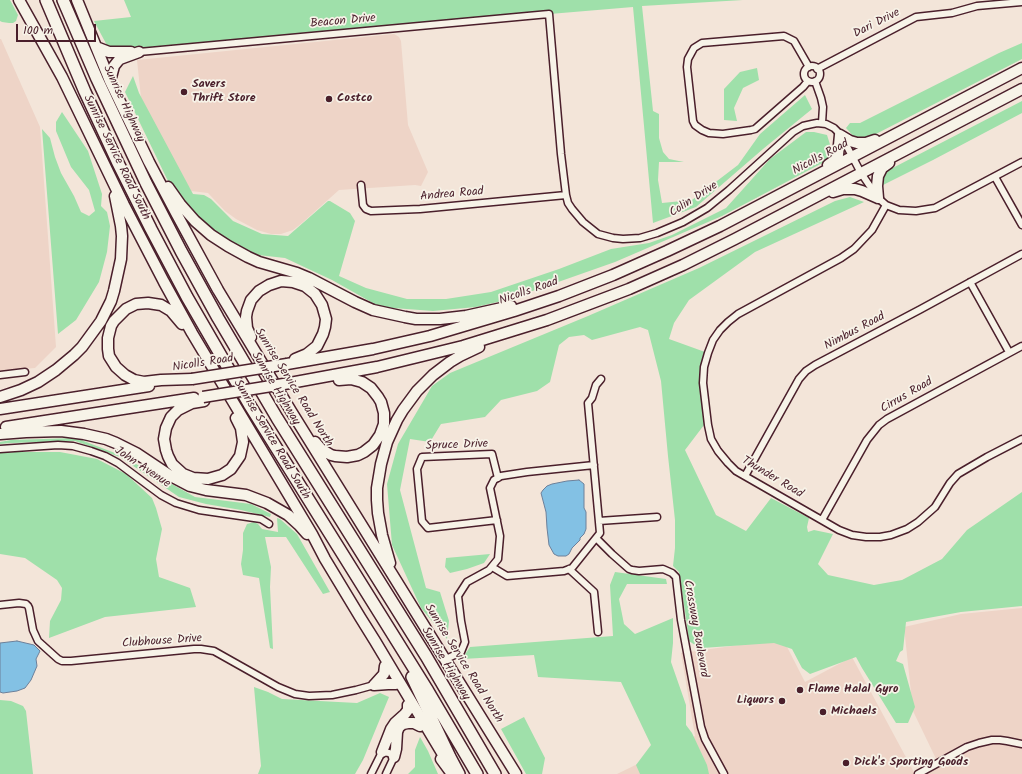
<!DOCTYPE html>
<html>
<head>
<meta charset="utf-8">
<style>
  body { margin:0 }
  #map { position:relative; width:1022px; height:774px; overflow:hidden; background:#f3e5d9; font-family:Kalam,sans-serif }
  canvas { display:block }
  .scale { position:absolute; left:16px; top:24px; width:80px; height:18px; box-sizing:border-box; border:2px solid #4a1f2b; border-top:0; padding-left:5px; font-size:12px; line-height:14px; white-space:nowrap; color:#4a1f2b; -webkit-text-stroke:3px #f7f3e8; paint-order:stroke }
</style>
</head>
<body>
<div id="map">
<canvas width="1022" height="774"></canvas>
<div class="scale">100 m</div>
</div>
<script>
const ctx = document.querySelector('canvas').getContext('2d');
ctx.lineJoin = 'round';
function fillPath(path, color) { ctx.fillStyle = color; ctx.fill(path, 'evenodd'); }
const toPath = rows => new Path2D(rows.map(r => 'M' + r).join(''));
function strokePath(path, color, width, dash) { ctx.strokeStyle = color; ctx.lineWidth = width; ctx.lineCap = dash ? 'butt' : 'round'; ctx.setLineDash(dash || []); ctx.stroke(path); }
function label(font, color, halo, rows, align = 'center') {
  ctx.font = font + ' Kalam,sans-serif'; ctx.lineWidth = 3.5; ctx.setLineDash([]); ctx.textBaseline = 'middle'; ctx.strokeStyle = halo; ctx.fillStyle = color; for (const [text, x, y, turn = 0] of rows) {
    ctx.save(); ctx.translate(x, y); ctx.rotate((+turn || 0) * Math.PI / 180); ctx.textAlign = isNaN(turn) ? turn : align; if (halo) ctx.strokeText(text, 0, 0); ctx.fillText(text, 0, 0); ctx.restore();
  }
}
fillPath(toPath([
  [394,34,399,37,401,41,408,125,428,172,421,186,415,185,339,190,302,223,293,230,281,234,271,234,257,230,236,219,225,211,208,193,191,191,162,142,141,98,137,60],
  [0,39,1,39,40,127,56,347,35,368,0,371],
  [1022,608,1022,774,918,774,938,763,913,711,904,627,961,614],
  [783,639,805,682,852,657,915,774,617,774,695,736,681,653]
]), '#eed4c7');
fillPath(toPath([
  [0,0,10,0,18,15,16,21,13,23,9,23,2,22,0,21],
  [124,0,743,0,642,6,653,111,659,114,659,138,663,152,669,159,684,162,659,162,658,180,662,203,692,200,738,165,760,134,805,95,812,109,763,149,696,207,653,223,633,7,110,51,94,21,131,17],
  [1022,43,1022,59,872,136,856,139,846,128,850,123,860,123,999,53],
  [757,68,759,80,743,88,734,108,737,121,724,120,724,89,740,72],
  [133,76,139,93,193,194,204,195,211,199,233,221,262,234,288,236,328,201,330,201,350,213,355,221,339,276,366,288,407,299,446,299,491,292,559,269,611,249,649,243,672,235,726,208,770,159,806,132,814,132,827,135,833,154,828,160,722,216,615,262,544,287,506,300,476,307,433,311,380,307,332,280,285,258,258,255,223,238,189,209,167,179,125,92],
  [1022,101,1022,113,933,160,883,185,883,173],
  [62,112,88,151,102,194,101,206,107,212,110,226,107,252,99,282,76,320,58,334,42,129,50,138,55,157,61,173,74,196,81,212,89,216,95,211,89,190,71,167,56,131,56,122],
  [850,197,864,202,755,252,689,300,674,323,669,339,705,352,703,363,704,425,685,450,716,515,746,531,771,498,809,518,807,527,808,532,814,530,833,534,818,564,828,575,874,585,902,580,942,559,967,530,1022,492,1022,606,961,612,906,622,903,650,900,652,896,661,903,664,915,707,908,723,896,723,862,668,856,657,810,674,802,668,792,649,774,643,702,648,695,645,689,641,686,618,679,572,673,566,675,548,675,520,668,456,661,381,648,330,640,327,592,340,584,335,569,337,559,345,550,382,537,391,501,400,485,417,441,424,430,442,410,439,400,490,426,588,440,592,449,621,447,639,421,608,392,545,387,484,398,444,432,386,450,373,588,316,699,268,835,201],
  [76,438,120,455,195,497,251,504,271,514,270,517,241,510,206,504,179,497,120,457,75,441,11,443,0,444,0,442,11,440],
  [15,452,60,452,97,459,126,474,152,498,156,508,162,529,156,559,159,577,190,588,196,607,105,617,49,638,50,621,61,600,62,588,57,580,25,558,0,554,0,453],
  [277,518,280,519,297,534,330,592,323,594,286,537,265,537,271,567,270,587,273,649,270,648,259,578,243,575,241,564,243,550,243,533,247,524,254,522,258,524,262,529,278,532],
  [490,554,484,563,467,569,450,573,445,567,446,558],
  [615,572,666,579,667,584,627,584,619,599,624,624,635,634,673,618,673,643,671,662,686,705,686,725,692,733,707,765,709,774,640,774,636,765,651,745,621,682,538,677,534,655,462,659,470,647,613,636,610,585],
  [254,687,268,692,282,699,357,703,380,693,389,697,363,760,355,774,258,774,261,766],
  [0,700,11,701,23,706,26,711,33,774,0,774],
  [524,717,545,758,542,774,526,774,501,729],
  [420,737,428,751,438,774,408,774,415,767,415,750]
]), '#9fe0aa');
const water = toPath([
  [579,480,584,484,584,508,586,512,586,529,584,534,580,538,580,540,572,548,569,554,566,556,558,556,554,554,549,545,547,528,546,512,541,493,543,490,547,486,552,484,567,481,579,480],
  [17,641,34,645,40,651,36,659,37,666,31,680,25,688,17,691,3,693,0,692,0,643,17,641]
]);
fillPath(water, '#83c1e4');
strokePath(water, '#6c809a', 1);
const minor = toPath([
  [139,52,549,14,561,154,566,195,568,203,572,209,583,222,598,234,613,238,623,239,640,238,657,233,683,222,707,208,729,190,793,132,803,126,812,124,817,123,826,124,834,128,837,131,843,139,861,173,878,198,886,205,899,210,916,211,935,208,1022,162],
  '804 74a8 8 0 1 1 16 0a8 8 0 1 1-16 0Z',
  [817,69,916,17,952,13,977,6,1022,2],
  [808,81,803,87,755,129,751,130,723,134,709,133,702,130,695,125,693,121,687,67,688,59,694,48,702,43,784,36,794,41,809,67],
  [815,81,821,98,823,107,822,123],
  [995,177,1022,225],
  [361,185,363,205,366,209,371,211,420,209,566,195],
  [886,205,872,230,854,249,841,258,738,314,728,322,720,330,713,340,708,353,704,367,703,383,708,425,711,439,718,451,728,463,736,471,839,530,852,535,866,537,880,537,891,535,907,529,918,522,935,507,950,483,958,474,987,457,1022,439],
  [970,282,1009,352],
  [0,375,25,372],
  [0,449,58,445,73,446,91,451,105,456,118,463,161,495,176,503,199,510,261,519,269,524],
  [745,476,799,379,806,371,815,365,921,309,1022,254],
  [497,520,428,528,422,521,417,469,422,457,492,454,498,478],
  [822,520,867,440,879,425,887,419,1022,346],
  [599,521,657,517],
  [596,538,612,554,629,569,632,570,639,571,663,569,672,573,676,577,677,586,681,620,701,727,705,739,724,774],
  [492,567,507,576,564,571,572,568,600,533,588,403,592,398,596,385,601,379],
  [569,569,594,592,598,632],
  [0,605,19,603,26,604,28,606,29,608,33,630,38,641,58,659,62,661,71,661,194,649,201,649,214,651,278,687,295,694,309,696,332,695,356,690,374,685],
  [446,659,461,652,465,642,461,621,458,596,467,582,489,570,498,559,500,536,490,488,494,480,501,476,527,472,594,465],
  [371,774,382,752,389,753,394,757,386,774],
  [918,774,967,747,979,743,992,740,1000,740,1007,741,1022,744]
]);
const trunk = toPath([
  [19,0,62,77,124,205,164,282,192,333,312,534,325,559,360,617,375,641,448,763],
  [77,0,110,81,149,162,176,213,218,290,291,411,516,774],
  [96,47,109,52,131,52],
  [110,81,114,66,118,61,120,59,139,52],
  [828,165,835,160,838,155,840,135,850,141,857,143,866,143,875,140],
  [168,187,180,204,195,221,211,235,228,246,248,257,259,262,297,273,309,278,355,302,373,310,405,317,416,319,440,319,466,316,511,306],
  [833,192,843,189,855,189,862,191,878,198],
  [878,198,877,186,878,176,882,168,889,163],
  [182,324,171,311,161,305,148,303,136,304,126,309,114,321,111,326,108,338,108,349,109,356,116,367,125,375,134,380,144,382,161,380,192,379],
  [251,337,247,328,246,317,247,311,251,300,259,291,269,285,281,281,293,282,305,286,315,294,322,305,326,319,325,327,323,334,317,346,307,354,295,359],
  [287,364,373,349,430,336,514,311,559,296,613,275,667,251,720,226,1022,68],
  [290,383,377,367,463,346,547,320,629,289,683,265,735,239,1022,89],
  [0,397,21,390,38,382,56,370,74,355,82,347,101,321,111,301,114,291,121,259,122,236,121,226,115,196],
  [204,401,192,403,178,410,171,417,166,428,164,439,166,450,168,456,172,464,183,474,193,478,208,479,222,475,231,469,240,456,243,442,241,428,236,418],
  [0,409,149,386],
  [6,427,194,398],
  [0,434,26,432,61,431,84,434,106,439,116,443,136,453,169,475,190,486,206,490,246,495,267,503,288,515,299,525,307,534],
  [315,442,321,449,331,455,335,456,347,457,358,455,364,452,373,445,380,435,384,424,384,413,381,402,378,397,371,388,362,382,351,379,339,380],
  [390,563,382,535,378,513,377,500,377,488,381,464,387,442,397,420,403,410,417,391,433,375,450,362,460,356,479,347],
  [374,685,384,674,385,666],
  [374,685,388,684,396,684],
  [382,752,391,729,395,723,405,714,408,710,408,705],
  [394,757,396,749,397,732,399,727,403,724,408,723,414,723,420,726],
  [441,759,452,774]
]);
const motorway = toPath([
  [46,0,85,92,117,161,151,229,187,297,249,404,428,691,477,774],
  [63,0,97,79,146,183,181,251,218,318,277,418,426,656,495,774],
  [412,677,450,757,459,774]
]);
strokePath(minor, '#4a1f2b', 9);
strokePath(trunk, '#4a1f2b', 13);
strokePath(motorway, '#4a1f2b', 14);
strokePath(minor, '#f7f3e8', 6);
strokePath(trunk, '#f7f3e8', 10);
strokePath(motorway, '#f7f3e8', 11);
const trunkBridge = toPath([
  [192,379,287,364],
  [203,397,290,383]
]);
strokePath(trunkBridge, '#4a1f2b', 13, []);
strokePath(trunkBridge, '#f7f3e8', 10);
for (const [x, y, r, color] of [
  [184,92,4,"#4a1f2b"],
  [329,99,4,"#4a1f2b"],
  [800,690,4,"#4a1f2b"],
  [782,701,4,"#4a1f2b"],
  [823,712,4,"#4a1f2b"],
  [846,763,4,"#4a1f2b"]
]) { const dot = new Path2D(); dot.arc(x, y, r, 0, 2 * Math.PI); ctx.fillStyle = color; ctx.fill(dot); strokePath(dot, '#f7f3e8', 1.5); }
label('12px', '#4a1f2b', '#f7f3e8', [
  ["Beacon Drive",343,22,-5],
  ["Dari Drive",877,24,-27],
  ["Sunrise Highway",123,104,65],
  ["Sunrise Service Road South",116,158,64],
  ["Nicolls Road",821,158,-28],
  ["Andrea Road",452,195,-5],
  ["Colin Drive",694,200,-33],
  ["Nicolls Road",529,292,-19],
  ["Nimbus Road",855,332,-28],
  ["Nicolls Road",203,364,-9],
  ["Sunrise Service Road North",293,388,58],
  ["Sunrise Highway",275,389,59],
  ["Cirrus Road",907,396,-30],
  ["Sunrise Service Road South",271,440,59],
  ["Spruce Drive",457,446,-2],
  ["John Avenue",142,468,34],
  ["Thunder Road",772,478,31],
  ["Crossway Boulevard",695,629,80],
  ["Clubhouse Drive",162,642,-4],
  ["Sunrise Highway",445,664,59],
  ["Sunrise Service Road North",463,664,58]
]);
label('bold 12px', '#4a1f2b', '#f7f3e8', [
  ["Savers",192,85],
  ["Thrift Store",192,99],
  ["Costco",337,99],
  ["Flame Halal Gyro",808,690],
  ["Liquors",774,701,"right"],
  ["Michaels",831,712],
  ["Dick's Sporting Goods",854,763]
], 'left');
</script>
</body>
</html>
